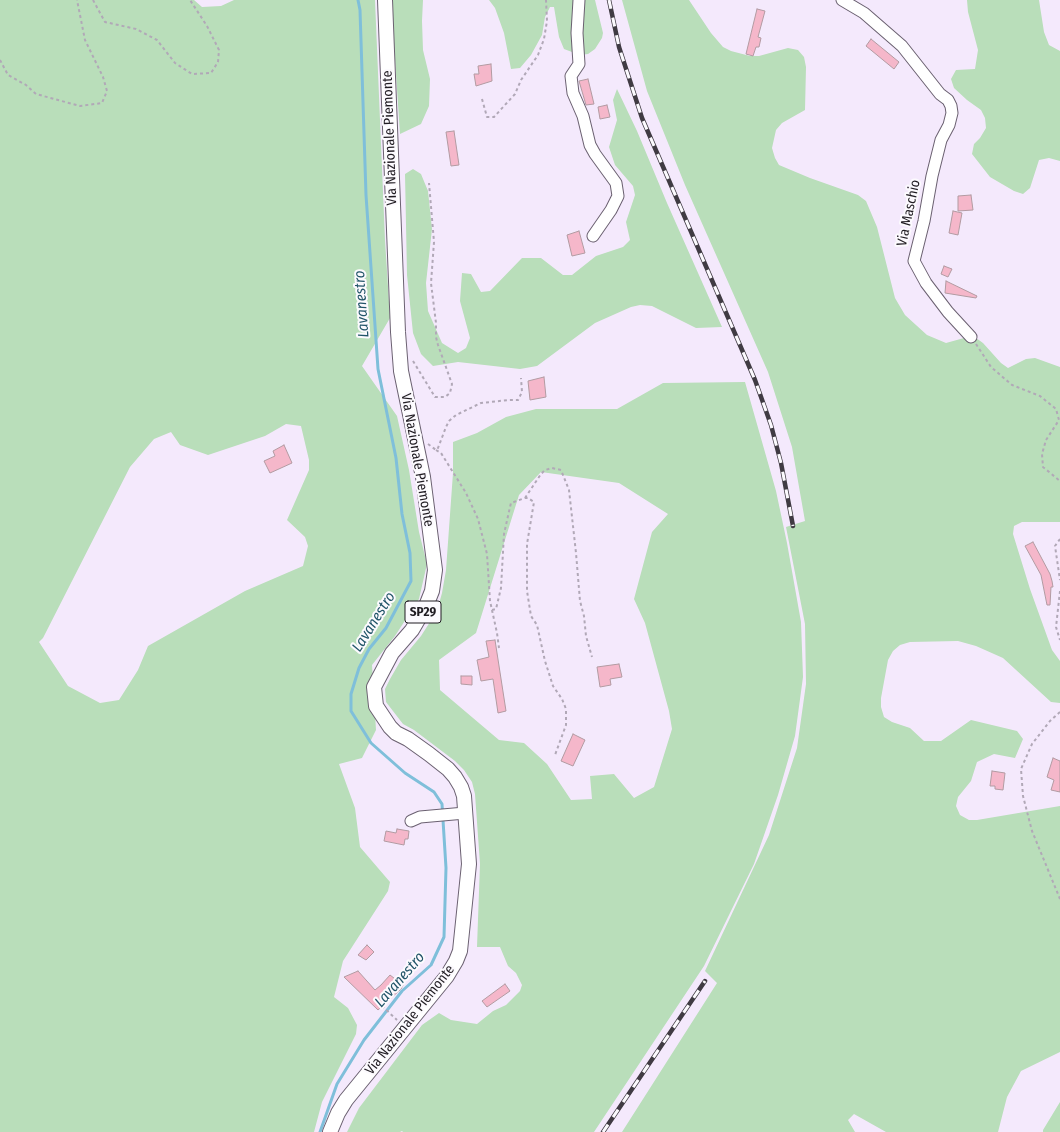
<!DOCTYPE html>
<html>
<head>
<meta charset="utf-8">
<style>
  body { margin:0 }
  canvas { display:block; background:#f4e9fc }
</style>
</head>
<body>
<canvas width="1060" height="1132"></canvas>
<script>
const ctx = document.querySelector('canvas').getContext('2d');
ctx.lineJoin = 'round';
function fillPath(path, color) { ctx.fillStyle = color; ctx.fill(path, 'evenodd'); }
const toPath = rows => new Path2D(rows.map(r => 'M' + r).join(''));
function strokePath(path, color, width, dash) { ctx.strokeStyle = color; ctx.lineWidth = width; ctx.lineCap = dash ? 'butt' : 'round'; ctx.setLineDash(dash || []); ctx.stroke(path); }
function label(font, color, halo, rows, align = 'center') {
  ctx.font = font + ' "Fira Sans Condensed",sans-serif'; ctx.lineWidth = 4; ctx.setLineDash([]); ctx.textBaseline = 'middle'; ctx.strokeStyle = halo; ctx.fillStyle = color; for (const [text, x, y, turn = 0] of rows) {
    ctx.save(); ctx.translate(x, y); ctx.rotate((+turn || 0) * Math.PI / 180); ctx.textAlign = isNaN(turn) ? turn : align; if (halo) ctx.strokeText(text, 0, 0); ctx.fillText(text, 0, 0); ctx.restore();
  }
}
fillPath(toPath([
  [0,0,194,0,202,7,221,6,234,0,375,0,385,240,390,318,362,366,397,416,409,470,419,532,427,564,419,599,395,636,372,665,376,730,362,758,339,764,355,808,360,847,390,882,388,891,343,961,334,997,348,1008,357,1025,356,1034,322,1102,314,1132,0,1132],
  [286,424,301,426,309,460,309,470,287,520,305,537,308,546,303,566,245,591,148,646,138,670,119,700,100,703,68,686,39,642,43,638,130,467,154,439,171,432,180,445,208,455,265,436],
  [391,0,423,0,422,21,423,50,430,79,429,106,421,124,400,134],
  [489,0,595,0,603,33,602,38,595,49,588,54,580,55,564,49,559,37,554,7,550,7,545,17,542,35,531,55,520,68,511,69,504,33,495,8],
  [622,0,689,0,711,33,723,47,731,51,750,56,759,56,788,48,798,50,804,57,806,67,805,110,782,123,776,130,772,148,775,158,779,165,810,178,858,195,866,201,877,227,895,298,905,315,927,335,946,343,964,338,976,338,983,343,1001,363,1008,368,1026,359,1035,358,1060,367,1060,522,1022,522,1014,526,1013,534,1030,589,1052,650,1060,661,1060,703,1051,702,1003,658,976,646,958,641,910,642,900,645,893,651,888,660,881,698,881,707,884,717,892,722,910,728,924,741,941,741,971,720,1017,731,1023,739,1015,758,994,754,977,762,971,781,958,797,956,806,960,815,969,820,977,820,1060,806,1060,1052,1021,1071,1007,1097,998,1132,886,1132,854,1114,848,1120,855,1132,622,1132,717,983,705,971,769,835,797,748,806,684,805,624,786,527,805,521,792,447,768,372,685,185,647,91],
  [967,0,1039,0,1044,32,1049,45,1060,51,1060,161,1049,158,1039,160,1030,188,1023,194,1014,191,990,177,972,154,974,144,980,138,986,128,985,118,981,110,967,100,954,88,951,79,956,70,975,69,978,50,968,12],
  [617,89,637,131,667,203,722,327,696,328,652,306,640,305,631,307,595,323,537,366,520,369,458,362,433,366,421,354,413,333,407,275,405,174,413,169,421,174,428,191,432,229,426,283,428,311,442,343,458,353,466,348,470,338,460,301,462,273,471,274,481,292,490,291,522,258,541,258,563,275,572,275,596,256,623,247,630,240,626,222,635,195,633,186,615,165,609,147,617,120,613,100],
  [745,382,776,491,787,543,801,622,803,677,795,736,778,795,754,864,704,966,594,1132,403,1132,402,1131,400,1132,347,1132,359,1108,422,1025,439,1013,451,1020,477,1024,493,1011,506,1005,520,991,522,985,516,973,508,966,500,947,477,947,480,864,475,794,472,782,464,770,455,761,414,730,403,724,386,702,385,689,390,679,401,660,421,636,437,611,442,593,446,570,453,473,453,442,477,433,506,417,536,409,617,409,663,383],
  [541,472,619,483,668,514,652,532,634,599,645,623,669,711,672,729,654,787,634,798,614,774,590,776,592,799,571,800,547,764,524,743,499,740,440,690,439,660,476,633,519,495],
  [1060,1102,1060,1132,1043,1132,1043,1130]
]), '#b9deba');
strokePath(toPath([
  [320,1132,337,1084,364,1040,402,991,431,965,444,937,446,868,442,804,434,792,405,773,371,743,351,711,351,694,359,668,369,649,386,628,411,581,410,553,402,514,396,458,378,369,366,195,360,10,358,0]
]), '#7fbfda', 3);
const building = toPath([
  [757,9,765,11,758,37,761,38,759,47,756,47,753,56,746,54,757,9],
  [871,39,899,62,894,69,866,46,871,39],
  [491,64,492,81,476,86,474,74,479,74,478,66,491,64],
  [588,79,594,104,586,105,579,81,588,79],
  [607,105,610,117,600,119,598,107,607,105],
  [454,131,459,165,451,166,446,132,454,131],
  [971,195,973,210,958,211,958,196,971,195],
  [953,211,962,213,958,235,949,233,953,211],
  [579,231,585,253,572,256,567,235,579,231],
  [944,266,952,269,948,277,941,274,944,266],
  [946,281,977,296,976,298,945,293,946,281],
  [544,377,546,397,530,400,528,381,544,377],
  [284,445,292,463,270,473,264,461,275,456,273,451,284,445],
  [1033,542,1050,574,1052,581,1053,587,1051,587,1050,605,1047,605,1041,575,1025,546,1033,542],
  [495,640,506,711,498,713,493,679,481,681,477,660,489,657,486,641,495,640],
  [619,664,622,677,610,679,611,685,600,687,597,667,619,664],
  [461,676,472,676,472,685,461,684,461,676],
  [573,734,585,740,573,766,561,761,573,734],
  [1053,758,1060,761,1060,792,1051,790,1054,780,1047,777,1053,758],
  [992,771,1005,773,1003,790,995,789,995,786,990,786,992,771],
  [397,829,409,831,408,839,405,839,404,845,384,841,386,831,396,833,397,829],
  [367,945,374,952,366,960,358,955,367,945],
  [358,971,375,990,381,985,390,975,403,985,401,989,378,1010,344,977,358,971],
  [505,984,510,991,487,1007,482,1001,505,984]
]);
fillPath(building, '#f5b7ca');
strokePath(building, '#b29ba2', 1);
const minor = toPath([
  [579,0,577,33,579,64,571,76,573,93,583,116,590,145,595,154,616,183,618,196,611,210,593,236],
  [842,0,864,13,902,46,940,94,948,100,951,106,952,113,949,125,941,140,932,176,924,221,914,261,926,283,948,312,971,337],
  [411,821,420,817,465,813]
]);
const major = toPath([
  [330,1132,338,1113,346,1100,447,976,456,961,460,951,469,864,464,796,461,787,455,777,448,769,429,754,408,739,396,733,390,727,376,706,374,687,392,653,412,630,426,606,432,591,435,570,423,477,401,371,398,332,385,0]
]);
strokePath(minor, '#6b6171', 13);
strokePath(major, '#6b6171', 16);
strokePath(toPath([
  [93,0,105,22,136,29,157,40,175,63,192,74,211,73,218,62,219,50,207,26,190,0],
  [0,60,8,75,26,85,36,94,80,106,102,103,107,91,103,77,85,40,77,0],
  [482,99,487,117,494,117,515,94,521,80,538,55,544,39,547,21,546,0],
  [976,344,991,367,1012,385,1040,396,1056,409,1059,420,1046,440,1042,454,1043,467,1060,481],
  [413,361,435,397,445,397,450,393,452,384,438,345,436,337,436,323,431,283,434,242,429,183],
  [428,444,436,450,438,448,446,427,449,421,456,415,481,403,509,400,518,400,522,392,521,378],
  [436,450,441,453,466,493,478,519,487,554,490,601,497,633,499,648],
  [525,498,541,474,545,470,552,468,561,470,569,490,576,553,580,601,584,616,586,636,592,657],
  [1060,539,1055,546,1060,580],
  [1060,591,1056,627,1060,640],
  [492,610,496,609,501,588,504,534,510,507,511,503,525,498,528,498,534,502,527,544,527,591,531,616,537,625,545,661,553,686,562,699,566,709,566,725,555,755],
  [1060,712,1050,721,1032,744,1021,769,1023,796,1032,831,1060,899],
  [382,1006,397,1020]
]), '#b1a8b7', 2, [3, 3]);
strokePath(minor, '#fff', 11);
strokePath(major, '#fff', 14);
const rail = toPath([
  [609,0,619,47,642,118,755,380,771,425,781,463,793,526],
  [603,1132,705,981]
]);
strokePath(rail, '#403b43', 4.5);
strokePath(rail, '#fcfafe', 3, [9]);
for (const [x, y, w] of [
  [423,612,36]
]) { const box = new Path2D(); box.roundRect(x - w / 2, y - 11, w, 22, 3); ctx.fillStyle = '#fcfafe'; ctx.fill(box); strokePath(box, '#201c22', 1); }
label('bold 13px', '#201c22', null, [
  ["SP29",423,612]
]);
label('14px', '#201c22', '#fcfafe', [
  ["Via Nazionale Piemonte",390,138,-92],
  ["Via Maschio",909,213,-78],
  ["Via Nazionale Piemonte",417,460,80],
  ["Via Nazionale Piemonte",410,1020,-52]
]);
label('italic 15px', '#225569', '#fcfafe', [
  ["Lavanestro",362,304,-94],
  ["Lavanestro",374,622,-58],
  ["Lavanestro",400,980,-49]
]);
</script>
</body>
</html>
